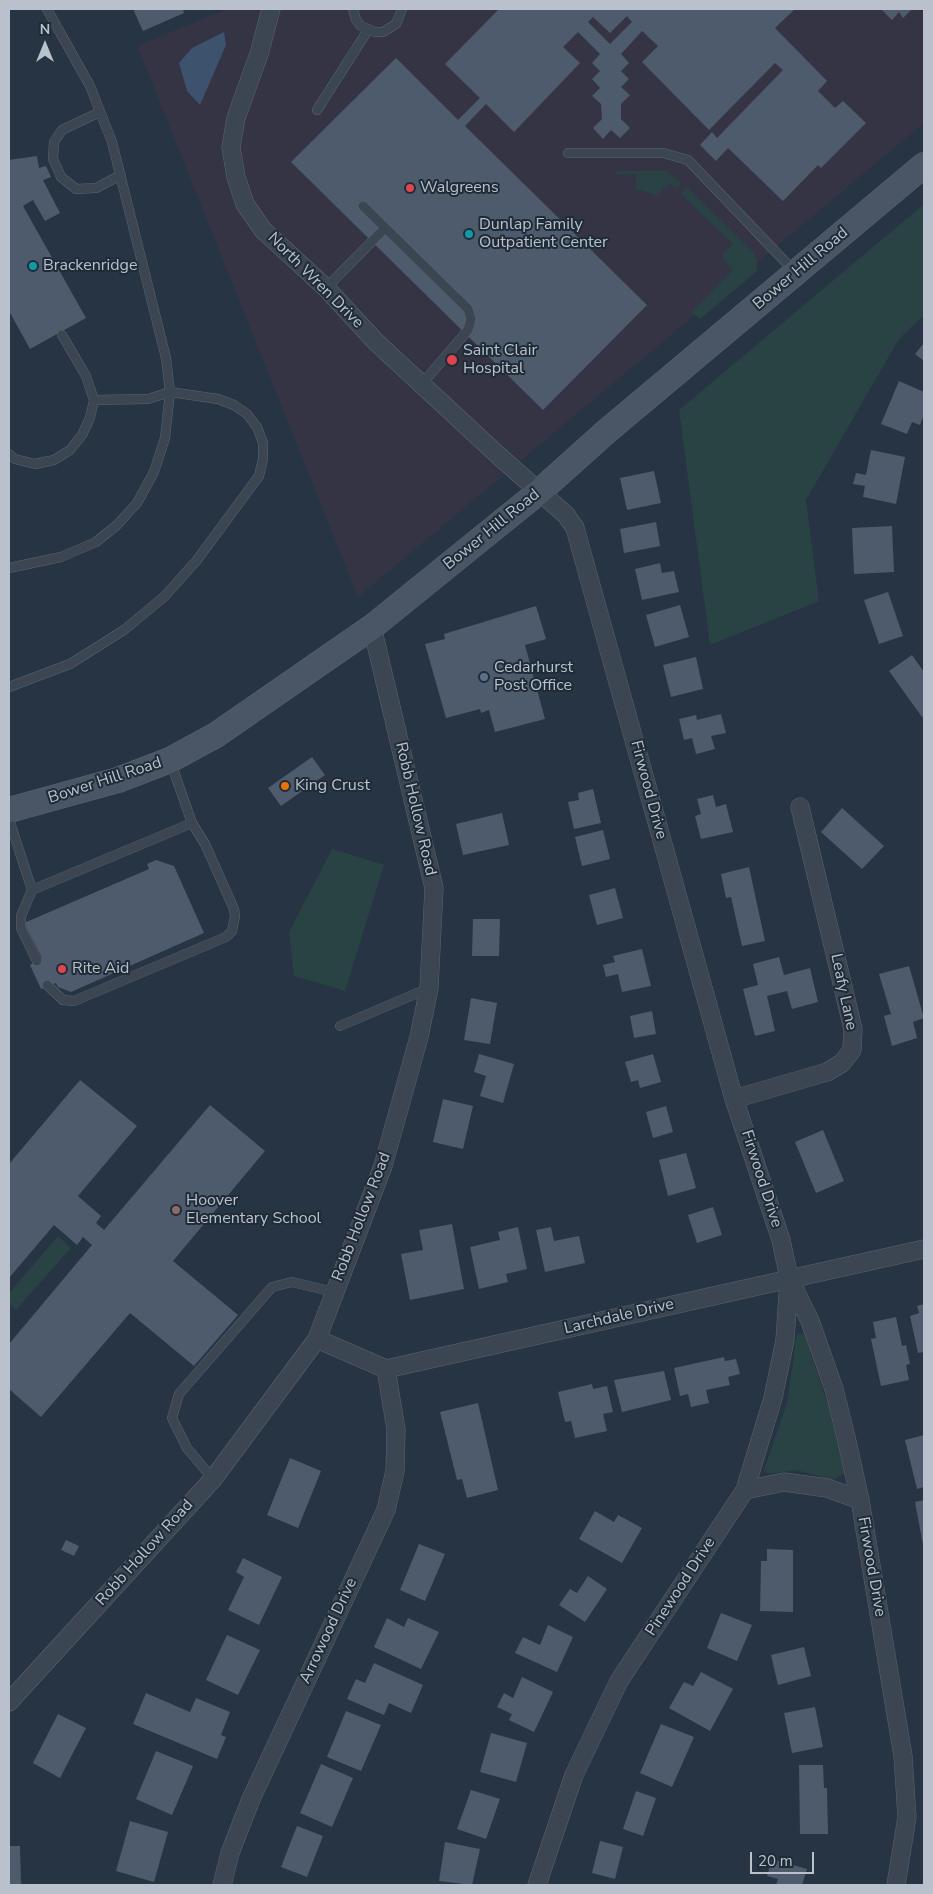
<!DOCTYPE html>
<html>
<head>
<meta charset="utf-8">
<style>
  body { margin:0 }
  #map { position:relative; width:933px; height:1894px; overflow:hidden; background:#273443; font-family:"Nunito Sans",sans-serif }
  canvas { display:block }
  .frame { position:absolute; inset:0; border:10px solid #b9c1cd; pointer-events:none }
  .north { position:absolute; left:20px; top:20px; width:50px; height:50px; -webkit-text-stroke:4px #202b38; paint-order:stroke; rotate:0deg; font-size:14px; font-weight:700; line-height:20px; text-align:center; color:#b9c1cd }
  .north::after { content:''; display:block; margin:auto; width:18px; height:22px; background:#b9c1cd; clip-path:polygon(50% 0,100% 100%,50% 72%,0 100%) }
  .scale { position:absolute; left:750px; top:1852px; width:64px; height:22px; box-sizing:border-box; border:2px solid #b9c1cd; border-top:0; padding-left:6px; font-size:15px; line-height:18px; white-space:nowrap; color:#b9c1cd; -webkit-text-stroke:4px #202b38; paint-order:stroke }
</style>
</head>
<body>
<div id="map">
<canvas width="933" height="1894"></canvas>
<div class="frame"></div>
<div class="north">N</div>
<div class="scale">20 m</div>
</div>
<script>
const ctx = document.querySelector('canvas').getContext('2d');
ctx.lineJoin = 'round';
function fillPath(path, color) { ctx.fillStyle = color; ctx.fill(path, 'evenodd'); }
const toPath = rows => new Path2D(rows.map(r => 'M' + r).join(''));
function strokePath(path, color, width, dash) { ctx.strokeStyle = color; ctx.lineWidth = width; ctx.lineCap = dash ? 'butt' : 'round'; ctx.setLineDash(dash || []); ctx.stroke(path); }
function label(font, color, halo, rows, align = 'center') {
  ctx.font = font + ' "Nunito Sans",sans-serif'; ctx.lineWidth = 4; ctx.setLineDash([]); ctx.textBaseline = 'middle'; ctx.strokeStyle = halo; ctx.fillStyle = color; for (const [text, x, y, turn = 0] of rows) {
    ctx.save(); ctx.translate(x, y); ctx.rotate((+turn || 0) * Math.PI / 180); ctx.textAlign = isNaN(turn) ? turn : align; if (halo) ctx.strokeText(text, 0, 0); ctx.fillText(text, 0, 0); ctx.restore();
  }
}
fillPath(toPath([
  [227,9,924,9,924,123,358,597,137,46]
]), '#353444');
fillPath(toPath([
  [617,171,666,171,682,183,677,189,670,183,657,195,636,189,636,174,617,174],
  [686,187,753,252,757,260,756,272,700,319,692,312,733,270,723,259,723,254,733,244,681,194],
  [924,204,924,315,899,339,806,500,819,601,710,645,679,410],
  [332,849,384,865,345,991,294,976,289,932],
  [58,1236,71,1248,16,1310,9,1303,9,1293],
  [797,1334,804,1334,828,1405,845,1473,833,1480,796,1470,768,1474,764,1470,787,1403]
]), '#294244');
fillPath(toPath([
  [224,32,226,45,200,105,187,91,179,63,192,48]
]), '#3d526c');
fillPath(toPath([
  [133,9,183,9,184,13,143,31],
  [499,9,795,9,775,28,827,81,818,91,835,108,843,101,866,123,821,168,818,165,783,201,728,148,716,161,700,145,712,132,717,138,783,70,775,63,709,130,642,62,658,46,642,31,621,54,629,63,621,71,629,79,621,87,630,95,621,104,621,119,630,128,620,138,611,130,603,139,593,128,602,119,601,104,592,96,600,88,592,79,600,71,592,63,600,54,578,32,563,47,580,63,514,132,486,104,465,126,647,305,543,410,291,162,396,58,458,120,480,98,445,64],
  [627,16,632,22,610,44,588,22,593,17,610,33],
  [881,9,912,9,903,18,899,12,892,20],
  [37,156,39,168,46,166,51,177,43,180,60,213,45,221,33,200,23,206,86,318,30,349,9,311,9,160],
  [924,343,924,361,915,354],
  [899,381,924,392,924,414,920,425,912,422,907,434,881,424],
  [871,450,905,457,896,504,863,497,865,486,853,484,856,473,866,475],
  [654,471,661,503,627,510,620,478],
  [656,522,660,546,624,553,620,529],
  [892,526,894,572,854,574,852,528],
  [660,563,662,573,674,571,679,592,642,600,635,569],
  [888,592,903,636,879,644,864,600],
  [680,605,689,637,655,647,646,615],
  [536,606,546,639,525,645,545,719,495,732,489,710,481,713,480,709,446,718,425,644,445,639,444,634],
  [912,655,924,672,924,716,922,717,889,671],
  [696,657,703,689,671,697,663,665],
  [721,714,726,733,711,736,715,749,696,754,692,738,684,740,679,719,696,715,697,720],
  [312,757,325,775,281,806,268,788],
  [593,789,601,823,574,829,568,802,579,800,578,793],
  [713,795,716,807,726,804,733,832,701,839,695,816,701,814,697,799],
  [842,808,884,846,862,869,821,832],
  [502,813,509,845,463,855,456,824],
  [603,830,610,859,582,866,575,837],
  [156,860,174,866,204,933,71,992,58,987,56,983,41,989,30,965,42,958,24,923,149,869,147,864],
  [749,867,765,941,742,946,731,897,726,898,721,874],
  [615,888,623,918,597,925,589,895],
  [473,919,500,919,499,956,472,956],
  [642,949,651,986,622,992,618,974,606,977,603,965,615,962,613,956],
  [779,957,784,975,810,968,818,1002,792,1009,787,991,767,996,775,1031,755,1036,743,989,758,985,753,964],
  [909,966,924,1018,913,1022,917,1038,892,1046,884,1016,891,1014,879,974],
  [471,998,497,1003,490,1044,464,1040],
  [652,1011,656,1034,634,1038,630,1016],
  [479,1054,514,1064,503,1103,480,1096,486,1076,474,1072],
  [653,1054,661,1082,640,1088,638,1080,631,1082,625,1062],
  [80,1080,137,1126,78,1196,101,1216,96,1223,104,1230,210,1105,265,1151,173,1261,238,1315,194,1366,130,1313,41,1417,9,1389,9,1344,92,1245,83,1237,77,1245,54,1225,9,1278,9,1164],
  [443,1099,473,1106,463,1149,433,1142],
  [666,1106,673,1132,653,1138,646,1112],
  [823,1130,844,1181,816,1193,795,1142],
  [686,1153,696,1188,668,1196,659,1160],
  [713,1207,722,1235,697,1243,688,1215],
  [452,1224,464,1289,410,1300,401,1254,423,1250,419,1230],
  [518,1227,527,1269,506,1274,508,1282,479,1289,470,1247,500,1240,498,1232],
  [551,1227,554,1241,579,1236,585,1263,545,1272,536,1230],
  [924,1304,924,1352,918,1353,910,1316,919,1313,917,1306],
  [896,1317,902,1346,906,1345,910,1364,906,1365,909,1380,881,1386,871,1339,876,1338,873,1322],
  [724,1357,725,1361,736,1359,740,1374,728,1377,730,1385,706,1390,709,1403,691,1407,688,1394,680,1396,674,1368],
  [664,1371,671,1400,622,1412,614,1380],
  [592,1384,593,1389,607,1386,613,1412,603,1414,607,1431,575,1438,571,1421,565,1422,558,1392],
  [478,1403,498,1490,467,1498,462,1479,457,1480,440,1412],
  [924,1435,924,1487,917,1489,905,1440],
  [290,1458,321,1471,298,1528,267,1515],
  [924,1500,924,1545,923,1545,915,1502],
  [595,1511,614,1522,618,1515,642,1528,622,1563,579,1539],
  [66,1540,79,1546,74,1556,61,1550],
  [419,1544,445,1554,425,1601,400,1590],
  [767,1549,793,1550,793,1612,760,1611,761,1561,767,1561],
  [243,1558,282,1577,259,1625,228,1610,244,1577,236,1572],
  [588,1576,607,1589,585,1622,559,1605,570,1589,577,1593],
  [721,1613,752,1625,737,1661,707,1648],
  [387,1618,404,1627,408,1618,439,1632,421,1669,374,1647],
  [548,1625,573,1637,557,1672,515,1653,523,1637,540,1645],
  [227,1635,260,1650,238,1695,206,1680],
  [804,1647,811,1676,778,1685,771,1655],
  [374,1663,423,1685,411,1713,389,1703,384,1715,347,1699,356,1679,365,1683],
  [701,1672,733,1689,710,1731,669,1708,684,1682,693,1686],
  [522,1677,553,1692,534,1732,509,1720,512,1714,497,1707,504,1693,513,1698],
  [146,1693,190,1712,196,1698,230,1712,221,1735,226,1737,217,1759,133,1724],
  [815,1707,823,1747,792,1753,784,1713],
  [346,1711,381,1725,361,1771,327,1757],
  [58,1714,86,1728,60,1778,33,1763],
  [661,1724,694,1737,672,1787,640,1773],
  [491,1733,527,1743,516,1782,480,1772],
  [156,1751,193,1766,172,1815,136,1799],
  [321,1764,353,1778,332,1827,300,1813],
  [799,1765,823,1765,824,1788,827,1788,828,1834,800,1834],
  [471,1790,500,1799,486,1839,457,1829],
  [636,1791,656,1798,643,1836,623,1829],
  [130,1821,168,1832,154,1882,116,1871],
  [297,1826,323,1836,307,1877,281,1867],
  [600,1841,623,1847,615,1879,592,1873],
  [445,1842,480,1849,472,1885,439,1881],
  [9,1846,20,1846,21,1885,9,1885],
  [772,1859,807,1869,802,1885,776,1885,778,1879,767,1876]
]), '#4e5b6c');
const lane = toPath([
  [353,9,356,20,361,26,375,32,383,32,396,24,402,9],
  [317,110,368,30],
  [100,112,62,130,54,142,53,159,61,177,76,189,96,188,121,175],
  [568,153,663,153,688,160,794,271],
  [363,206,468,309,471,319,468,330,422,384],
  [326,288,385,228],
  [9,454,15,459,35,464,54,460,70,450,82,435,90,418,94,400,86,376,62,335],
  [9,568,61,557,96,542,117,525,137,503,154,472,165,438,170,392,166,358,112,142,90,86,47,9],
  [9,687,70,664,124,630,165,596,197,560,259,476,263,459,263,443,257,427,247,414,234,405,218,399,170,392,148,399,94,400],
  [171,763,192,823],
  [9,819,32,890],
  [37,961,21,928,21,916,32,890,192,823,205,844,234,909,235,916,232,931,226,937,74,1001,63,1000,47,985],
  [340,1026,429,988],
  [213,1479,187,1448,172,1418,179,1394,272,1287,292,1282,334,1292]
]);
const street = toPath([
  [271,9,259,54,236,118,231,147,236,177,245,204,263,230,326,288,376,342,500,457,566,515,575,528,734,1099,781,1240,789,1278,810,1321,834,1389,846,1437,860,1500,903,1756,907,1817,896,1885],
  [734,1099,827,1072,842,1063,852,1050,853,1029,800,807],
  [317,1339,386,1369,924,1249],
  [745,1490,784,1482,827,1488,860,1500],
  [9,1702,213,1479,317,1339,383,1166,419,1037,429,988,434,888,372,627],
  [222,1885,230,1853,251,1799,386,1510,395,1471,396,1429,386,1369],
  [537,1885,574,1775,619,1681,745,1490,773,1398,785,1340,789,1278]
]);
const secondary = toPath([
  [9,810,118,780,170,760,216,735,372,627,540,491,607,431,924,165]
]);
strokePath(lane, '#5a6470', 10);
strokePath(street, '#5a6470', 19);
strokePath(secondary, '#5a6470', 26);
strokePath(lane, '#3c4653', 9);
strokePath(street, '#3c4653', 18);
strokePath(secondary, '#4a5566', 25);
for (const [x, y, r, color] of [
  [410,188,5,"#e0444e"],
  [469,234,5,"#0f9aa8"],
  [33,266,5,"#0f9aa8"],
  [452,360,6,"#e0444e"],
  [484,677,5,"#5c6f8a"],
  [285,786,5,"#e8710a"],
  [62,969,5,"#e0444e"],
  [176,1210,5,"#8d6e63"]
]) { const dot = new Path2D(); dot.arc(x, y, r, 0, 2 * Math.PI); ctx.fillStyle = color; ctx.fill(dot); strokePath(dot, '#202b38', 2); }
label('16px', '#b9c1cd', '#202b38', [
  ["Walgreens",420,188],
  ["Dunlap Family",479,225],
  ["Outpatient Center",479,243],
  ["Brackenridge",43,266],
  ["Saint Clair",463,351],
  ["Hospital",463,369],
  ["Cedarhurst",494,668],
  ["Post Office",494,686],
  ["King Crust",295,786],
  ["Rite Aid",72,969],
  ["Hoover",186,1201],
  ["Elementary School",186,1219]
], 'left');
label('16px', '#b9c1cd', '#202b38', [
  ["Bower Hill Road",801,269,-40],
  ["North Wren Drive",315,281,45],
  ["Bower Hill Road",492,530,-39],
  ["Bower Hill Road",105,781,-18],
  ["Firwood Drive",648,790,75],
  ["Robb Hollow Road",415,809,77],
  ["Leafy Lane",843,992,78],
  ["Firwood Drive",761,1179,72],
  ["Robb Hollow Road",362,1217,-69],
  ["Larchdale Drive",619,1317,-13],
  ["Robb Hollow Road",145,1553,-48],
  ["Firwood Drive",871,1567,80],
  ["Pinewood Drive",681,1587,-57],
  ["Arrowood Drive",329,1631,-65]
]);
</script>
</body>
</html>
